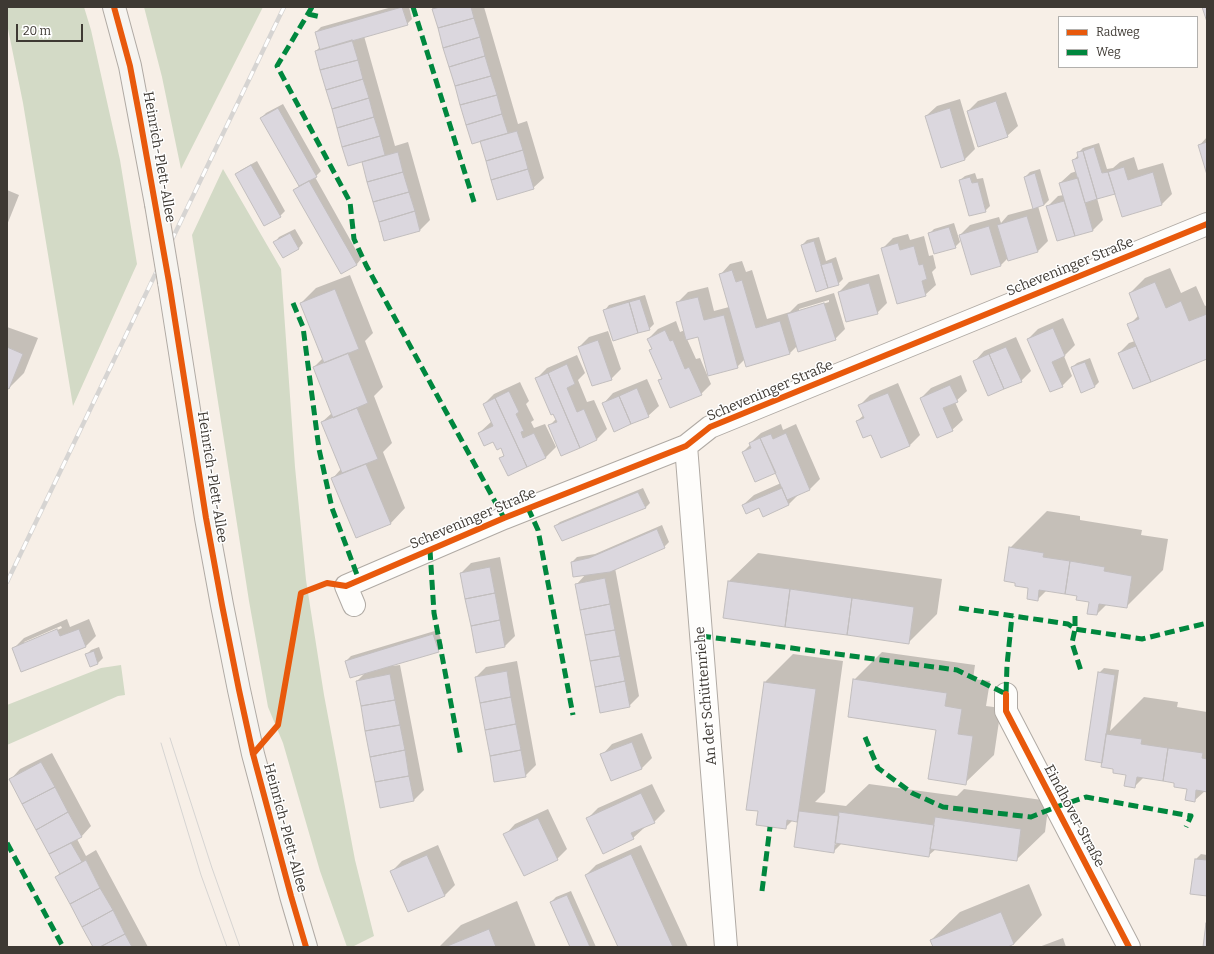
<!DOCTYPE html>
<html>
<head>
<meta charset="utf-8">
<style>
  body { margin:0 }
  #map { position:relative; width:1214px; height:954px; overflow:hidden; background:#f7efe7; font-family:Bitter,serif }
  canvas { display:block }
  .frame { position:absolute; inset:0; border:8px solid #3e3933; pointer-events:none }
  .legend { position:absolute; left:1058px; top:16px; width:140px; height:52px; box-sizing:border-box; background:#fff; border:1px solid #b2b0ad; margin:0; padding:5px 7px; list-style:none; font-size:12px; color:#3e3933 }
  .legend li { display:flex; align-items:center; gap:8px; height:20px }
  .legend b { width:20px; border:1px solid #b2b0ad }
  .scale { position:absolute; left:16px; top:24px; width:67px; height:18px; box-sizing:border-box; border:2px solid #3e3933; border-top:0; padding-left:5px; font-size:12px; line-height:14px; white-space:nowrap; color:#3e3933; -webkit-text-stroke:3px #fff; paint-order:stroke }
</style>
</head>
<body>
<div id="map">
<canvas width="1214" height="954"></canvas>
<div class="frame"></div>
<ul class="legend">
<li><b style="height:5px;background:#e8590c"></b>Radweg</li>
<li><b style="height:5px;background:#00873e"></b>Weg</li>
</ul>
<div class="scale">20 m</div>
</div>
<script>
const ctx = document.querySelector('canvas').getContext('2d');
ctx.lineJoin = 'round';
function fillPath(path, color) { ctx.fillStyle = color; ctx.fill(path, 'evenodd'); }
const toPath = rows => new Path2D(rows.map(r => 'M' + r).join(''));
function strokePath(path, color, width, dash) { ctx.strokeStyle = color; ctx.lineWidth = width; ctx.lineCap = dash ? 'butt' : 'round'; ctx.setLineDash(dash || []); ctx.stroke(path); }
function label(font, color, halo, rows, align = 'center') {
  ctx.font = font + ' Bitter,serif'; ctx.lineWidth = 3; ctx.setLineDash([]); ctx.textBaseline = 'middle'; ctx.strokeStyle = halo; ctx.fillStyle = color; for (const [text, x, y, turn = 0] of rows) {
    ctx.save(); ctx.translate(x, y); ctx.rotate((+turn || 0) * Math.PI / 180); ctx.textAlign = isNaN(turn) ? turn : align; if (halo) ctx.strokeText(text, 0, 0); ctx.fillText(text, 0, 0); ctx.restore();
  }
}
fillPath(toPath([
  [7,7,84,7,91,30,120,160,137,264,73,406,23,103,7,24],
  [144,7,263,7,181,169,162,77],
  [223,169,281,269,295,467,306,580,324,695,355,860,374,936,352,947,347,947,320,871,283,743,268,707,249,601,192,235],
  [121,665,125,695,118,696,7,745,7,705,101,668]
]), '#d3dac6');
fillPath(toPath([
  [392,7,409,7,412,19,407,24,364,36,395,146,408,142,430,220,420,230,385,240,362,161,316,51,320,47,316,32,321,27],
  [432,7,484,7,518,124,527,121,544,178,533,188,481,140,472,143],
  [1006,92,1018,126,1007,136,968,111,978,101],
  [960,99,975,149,965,159,942,166,926,116,937,106],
  [283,104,321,171,315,177,361,259,357,264,341,273,294,191,299,186,261,118,266,113],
  [1207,137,1207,172,1199,146],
  [1099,143,1107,169,1113,168,1120,162,1134,157,1138,170,1163,163,1172,194,1162,204,1122,215,1115,192,1097,198,1103,220,1093,230,1057,240,1047,207,1058,196,1064,195,1060,183,1071,173,1077,171,1074,160,1078,155,1078,153,1083,148],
  [257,161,285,211,280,216,236,174,241,170],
  [1040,169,1049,200,1044,205,1038,206,1048,241,1038,251,1008,260,1008,258,1000,266,960,235,970,225,999,217,1001,223,1008,215,1034,208,1025,177,1030,172],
  [975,173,977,179,983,178,990,206,985,211,960,180,965,176],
  [7,190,19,195,7,225],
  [954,223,960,242,955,247,929,234,934,229],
  [295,229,303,243,299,248,275,242,279,237],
  [908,234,910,240,924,236,929,256,933,255,936,268,932,272,936,285,925,295,883,248,893,238],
  [819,237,826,261,836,257,843,279,838,284,802,245,807,240],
  [742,261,746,272,752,270,767,319,790,312,798,304,834,293,845,329,835,339,797,346,790,353,745,359,737,367,699,336,687,339,696,359,700,358,711,384,701,394,659,381,662,378,648,339,658,329,676,321,680,332,685,330,677,303,688,292,708,287,714,311,729,307,720,275,730,264],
  [829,300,829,302,799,311,799,309],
  [1170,268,1181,293,1196,286,1205,306,1207,305,1207,358,1133,388,1119,353,1129,343,1135,341,1129,325,1139,315,1130,293,1145,278],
  [879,274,887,303,877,313,839,292,849,282],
  [350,275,373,333,365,341,383,387,374,396,392,443,383,452,405,508,390,524,333,478,341,469,322,422,332,413,314,367,323,358,301,303,316,288],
  [645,295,654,324,649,329,605,310,609,305],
  [1063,318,1075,345,1064,356,1072,376,1062,386,1028,339,1038,329],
  [7,327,38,338,24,373,9,388,7,387],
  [608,331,621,369,611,379,579,347,589,337],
  [1016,337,1031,371,1021,381,974,362,984,351],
  [577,355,585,373,578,380,587,402,594,400,607,429,597,439,562,454,550,425,557,418,537,378,547,368],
  [1090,358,1099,382,1094,387,1072,367,1077,363],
  [961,375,967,391,955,402,963,420,952,430,921,398,931,388],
  [647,379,659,406,648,416,603,404,613,393],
  [520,382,529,401,526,404,534,420,531,422,534,428,545,424,556,447,545,458,501,458,505,454,501,447,494,441,479,433,492,421,484,404,494,394],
  [898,383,920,435,910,445,881,457,872,434,857,421,864,415,860,405,870,395],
  [781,424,783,430,796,424,820,479,810,489,799,494,789,504,763,515,760,507,743,505,754,495,781,483,776,472,743,452,751,444,750,443,761,433],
  [643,488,650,503,645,508,555,526,560,522],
  [1047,511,1080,516,1080,520,1142,530,1141,535,1168,539,1163,570,1126,607,1107,604,1097,614,1090,601,1078,595,1047,590,1037,600,1029,587,1010,548],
  [662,525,669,542,664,547,615,568,639,696,629,706,576,585,586,574,572,562,577,557,595,554],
  [758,553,942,579,937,614,908,643,725,617,729,581],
  [500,557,515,636,505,646,477,652,461,573,471,563],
  [67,619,70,627,89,619,96,636,86,646,13,649,24,638],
  [61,626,62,628,24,644,24,642],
  [438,630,443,646,438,651,391,665,392,666,400,665,424,790,414,800,381,807,357,681,365,673,346,661,351,656],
  [99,647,103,658,98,663,90,665,86,655,91,650],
  [882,652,975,665,973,679,990,681,986,706,1001,708,994,755,965,783,937,729,854,680],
  [793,654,843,661,825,792,815,802,846,806,869,784,957,796,964,789,1049,801,1045,832,1016,860,936,849,929,855,842,843,833,852,798,821,793,820,785,828,759,811,765,682],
  [838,830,836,845,834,845],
  [517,661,536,765,525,776,476,677,486,667],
  [1104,668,1119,670,1110,731,1144,697,1178,702,1177,707,1207,712,1207,791,1205,791,1194,801,1188,788,1175,782,1144,777,1135,786,1127,774,1114,768,1103,767,1099,673],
  [642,733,652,758,642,768,611,780,602,755,612,744],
  [52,753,91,826,81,837,77,839,86,856,96,850,148,947,94,947,56,877,60,873,10,780,20,769],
  [652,784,665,811,654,822,643,827,644,828,633,838,588,818,598,808],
  [548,809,567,849,557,859,505,835,515,824],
  [438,845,455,885,445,895,409,911,392,871,402,861],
  [641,845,688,947,618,947,586,875,596,865],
  [1201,854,1207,855,1207,895,1196,859],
  [1029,884,1042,915,1014,944,1005,947,934,947,931,940,960,912],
  [571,891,596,947,571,947,551,902,556,897],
  [517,901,536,947,439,947,461,925],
  [1063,938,1066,947,1039,947]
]), '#0003');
const building = toPath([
  [402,7,408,25,320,50,315,32,402,7],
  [440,7,471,7,474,18,438,28,432,9,440,7],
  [1202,7,1207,7,1207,22,1202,7],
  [474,18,480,37,443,48,438,28,474,18],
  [480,37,485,56,449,67,443,48,480,37],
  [352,40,358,60,320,70,315,51,352,40],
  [485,56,491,76,455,86,449,67,485,56],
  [358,60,363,79,326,90,320,70,358,60],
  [491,76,497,95,460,105,455,86,491,76],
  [363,79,369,98,332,109,326,90,363,79],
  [497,95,502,114,466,125,460,105,497,95],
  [369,98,374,117,337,128,332,109,369,98],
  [996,101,1008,137,978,147,967,111,996,101],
  [278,108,317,177,299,186,260,118,278,108],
  [950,108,965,160,941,168,925,116,950,108],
  [502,114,508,133,472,144,466,125,502,114],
  [374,117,380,136,342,147,337,128,374,117],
  [517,131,523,150,486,161,480,141,517,131],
  [380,136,385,155,348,166,342,147,380,136],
  [1207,142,1207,175,1198,145,1207,142],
  [1094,147,1102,173,1108,172,1115,194,1097,199,1083,151,1094,147],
  [523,150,528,169,491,180,486,161,523,150],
  [1083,151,1097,199,1085,203,1072,160,1078,158,1077,152,1083,151],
  [398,152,403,172,367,182,362,162,398,152],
  [251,165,281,217,264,226,235,174,251,165],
  [1124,167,1128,180,1153,172,1162,205,1122,217,1108,172,1124,167],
  [528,169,534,189,497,200,491,180,528,169],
  [403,172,409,192,373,202,367,182,403,172],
  [1035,173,1044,205,1033,209,1024,177,1035,173],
  [970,177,972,183,978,182,986,212,969,216,959,180,970,177],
  [1078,178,1093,231,1075,236,1059,183,1078,178],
  [309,181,357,265,341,274,293,190,309,181],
  [409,192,415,211,379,222,373,202,409,192],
  [1064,201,1075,236,1057,241,1046,206,1064,201],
  [415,211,420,231,384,241,379,222,415,211],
  [1027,216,1038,252,1008,261,997,225,1027,216],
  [989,226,1001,266,971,275,959,235,989,226],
  [949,227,956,248,934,254,928,233,949,227],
  [290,233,299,249,283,258,273,242,290,233],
  [814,241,828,288,816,292,801,245,814,241],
  [898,243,900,250,914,246,919,265,923,264,927,279,922,281,926,296,897,304,881,248,898,243],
  [832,262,839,285,828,288,821,265,832,262],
  [732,270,736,282,742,280,756,328,780,321,790,354,746,367,719,274,732,270],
  [1155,282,1166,308,1181,301,1189,321,1207,314,1207,359,1151,382,1127,324,1139,319,1129,293,1155,282],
  [869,283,878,314,846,322,838,292,869,283],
  [335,289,359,349,324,363,300,303,335,289],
  [698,297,704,320,724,315,738,368,708,376,698,337,686,340,676,302,698,297],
  [640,299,650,330,638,333,629,302,640,299],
  [629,302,638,333,613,341,603,310,629,302],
  [824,303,836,340,798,352,787,314,824,303],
  [1053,328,1065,356,1052,362,1063,387,1050,392,1027,339,1053,328],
  [665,330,670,341,673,340,685,369,689,367,702,395,670,408,658,380,662,379,649,350,652,349,647,339,665,330],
  [598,340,612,380,592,386,578,347,598,340],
  [1136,346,1151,382,1133,389,1118,353,1136,346],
  [7,347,23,354,9,389,7,388,7,347],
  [1006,347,1022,382,1004,389,989,354,1006,347],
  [348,353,368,403,333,418,313,367,348,353],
  [989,354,1004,389,988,396,973,361,989,354],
  [1085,362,1095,387,1081,393,1071,367,1085,362],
  [567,364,575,384,567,388,577,412,584,409,597,440,580,448,548,373,567,364],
  [548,373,580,448,561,456,548,425,557,422,553,414,551,415,535,378,548,373],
  [950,385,958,402,943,408,953,431,937,438,920,398,950,385],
  [637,388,649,417,631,424,619,396,637,388],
  [509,391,519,412,516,414,524,431,521,432,523,438,534,433,546,458,527,467,495,398,509,391],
  [888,393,910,446,881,458,871,435,863,438,856,421,864,418,858,405,888,393],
  [619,396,631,424,614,432,602,403,619,396],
  [495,398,527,467,508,476,499,458,504,456,501,448,497,450,493,442,484,446,478,433,493,426,483,404,495,398],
  [357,408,378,459,342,473,321,422,357,408],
  [786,433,810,490,787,500,760,438,771,434,773,439,786,433],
  [760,438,776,473,755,482,742,452,751,448,749,443,760,438],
  [366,464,391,524,356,538,331,478,366,464],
  [782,488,789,505,763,517,759,508,746,514,742,505,782,488],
  [638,492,646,508,562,541,554,526,638,492],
  [657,529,665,548,610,572,573,577,571,562,589,558,657,529],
  [1009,547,1044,553,1043,557,1070,561,1065,594,1039,590,1038,601,1027,599,1028,588,1015,586,1015,583,1004,581,1009,547],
  [1070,561,1105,567,1104,571,1132,576,1127,608,1099,604,1097,615,1087,614,1089,602,1076,600,1077,596,1065,594,1070,561],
  [490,567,495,593,465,599,460,573,490,567],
  [605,578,610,604,580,610,575,584,605,578],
  [728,581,790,589,785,627,723,618,728,581],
  [790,589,852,598,847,635,785,627,790,589],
  [495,593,500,620,471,626,465,599,495,593],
  [852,598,914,607,909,644,847,635,852,598],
  [610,604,615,630,585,635,580,610,610,604],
  [500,620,505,647,476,653,471,626,500,620],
  [57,629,60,636,79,629,86,647,21,672,12,648,57,629],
  [615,630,620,656,590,661,585,635,615,630],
  [433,634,439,652,350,678,345,661,433,634],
  [94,651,98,664,90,667,85,654,94,651],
  [620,656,625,681,595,687,590,661,620,656],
  [507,671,511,697,480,703,475,677,507,671],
  [1098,672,1115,675,1102,763,1085,760,1098,672],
  [390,674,395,700,361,706,356,681,390,674],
  [853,679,947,693,945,706,962,709,958,734,973,736,966,785,928,779,936,730,848,717,853,679],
  [625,681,630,707,600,713,595,687,625,681],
  [764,682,816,689,797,822,787,820,786,829,756,825,758,811,746,810,764,682],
  [511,697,516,724,485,730,480,703,511,697],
  [395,700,400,725,365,731,361,706,395,700],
  [516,724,521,750,490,756,485,730,516,724],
  [400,725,405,750,370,757,365,731,400,725],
  [1106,734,1142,739,1141,744,1168,748,1163,781,1137,777,1135,788,1124,786,1126,775,1113,773,1113,769,1101,767,1106,734],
  [632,742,642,769,611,781,600,754,632,742],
  [1168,748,1203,753,1202,758,1207,759,1207,792,1196,790,1195,802,1185,800,1187,789,1174,787,1174,783,1163,781,1168,748],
  [405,750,409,776,375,782,370,757,405,750],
  [521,750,526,777,494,782,490,756,521,750],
  [41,762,55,787,22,804,9,779,41,762],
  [409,776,414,801,380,808,375,782,409,776],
  [55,787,68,812,36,830,22,804,55,787],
  [641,793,655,823,631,833,634,839,603,854,586,818,641,793],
  [799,811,839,816,834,853,794,847,799,811],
  [68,812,82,837,49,854,36,830,68,812],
  [839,812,934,825,929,857,835,843,839,812],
  [935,817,1021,829,1017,861,930,849,935,817],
  [538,818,558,860,524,876,503,834,538,818],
  [71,843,82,862,60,874,49,854,71,843],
  [631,854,673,947,618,947,585,875,631,854],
  [427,855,445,896,408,912,390,871,427,855],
  [1195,859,1207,860,1207,896,1190,894,1195,859],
  [86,860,100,888,70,904,55,877,86,860],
  [100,888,113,910,82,927,70,904,100,888],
  [567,895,590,947,570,947,550,902,567,895],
  [113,910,125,934,100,947,93,947,82,927,113,910],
  [1001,912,1014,944,1008,947,933,947,930,940,1001,912],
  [1206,923,1207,947,1203,947,1206,923],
  [489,929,496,947,445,947,489,929],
  [125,934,132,947,100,947,125,934]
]);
fillPath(building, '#dbd7de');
strokePath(building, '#c2bebe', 1);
const street = toPath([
  [686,446,726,947],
  [354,605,346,586,504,518,686,446,710,427,1207,224],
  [1006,694,1006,711,1129,947]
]);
const secondary = toPath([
  [114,7,130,66,156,204],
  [169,282,206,518,222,605,239,690,253,754,291,896,306,947]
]);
strokePath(street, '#b0aaa4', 24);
strokePath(secondary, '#b0aaa4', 24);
strokePath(street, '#fefdfb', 22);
strokePath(secondary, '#f6f4f0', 22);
strokePath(toPath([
  [170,738,212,868,240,947],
  [161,743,201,875,227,947]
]), '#d6d4d2', 1);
const rail = toPath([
  [7,582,284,7]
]);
strokePath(rail, '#d6d4d2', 4.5);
strokePath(rail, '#fff', 3, [9]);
const secondaryBridge = toPath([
  [156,204,169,282]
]);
strokePath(secondaryBridge, '#b0aaa4', 24, []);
strokePath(secondaryBridge, '#f6f4f0', 22);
strokePath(toPath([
  [312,7,277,66,350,202,354,239,366,265,504,518],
  [413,7,474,202],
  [308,14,321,17],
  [293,303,303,327,319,449,332,508,359,580],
  [528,508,538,530,573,715],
  [430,550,434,613,461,757],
  [959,608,1068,624,1075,629,1142,639,1207,623],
  [1075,616,1075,629,1072,643,1081,671],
  [701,636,957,670,1006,694,1007,665,1012,616],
  [865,737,878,768,912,793,943,807,1031,817,1056,807,1086,797,1191,816,1186,827],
  [7,843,63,947],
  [762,891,770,827]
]), '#00873e', 5, [10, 5]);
strokePath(toPath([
  [114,7,130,66,140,119,169,282,206,518,222,605,239,690,253,754,291,896,306,947],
  [1006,694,1006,711,1129,947],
  [253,754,278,725,301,593,327,583,346,586,504,518,686,446,710,427,1207,224]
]), '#e8590c', 6);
label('14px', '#3e3933', '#fff', [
  ["Heinrich-Plett-Allee",159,157,80],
  ["Scheveninger Straße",1070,267,-22],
  ["Scheveninger Straße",770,391,-23],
  ["Heinrich-Plett-Allee",212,477,81],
  ["Scheveninger Straße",473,519,-23],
  ["An der Schüttenriehe",706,696,-95],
  ["Eindhover Straße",1074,816,62],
  ["Heinrich-Plett-Allee",285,828,75]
]);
</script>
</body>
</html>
